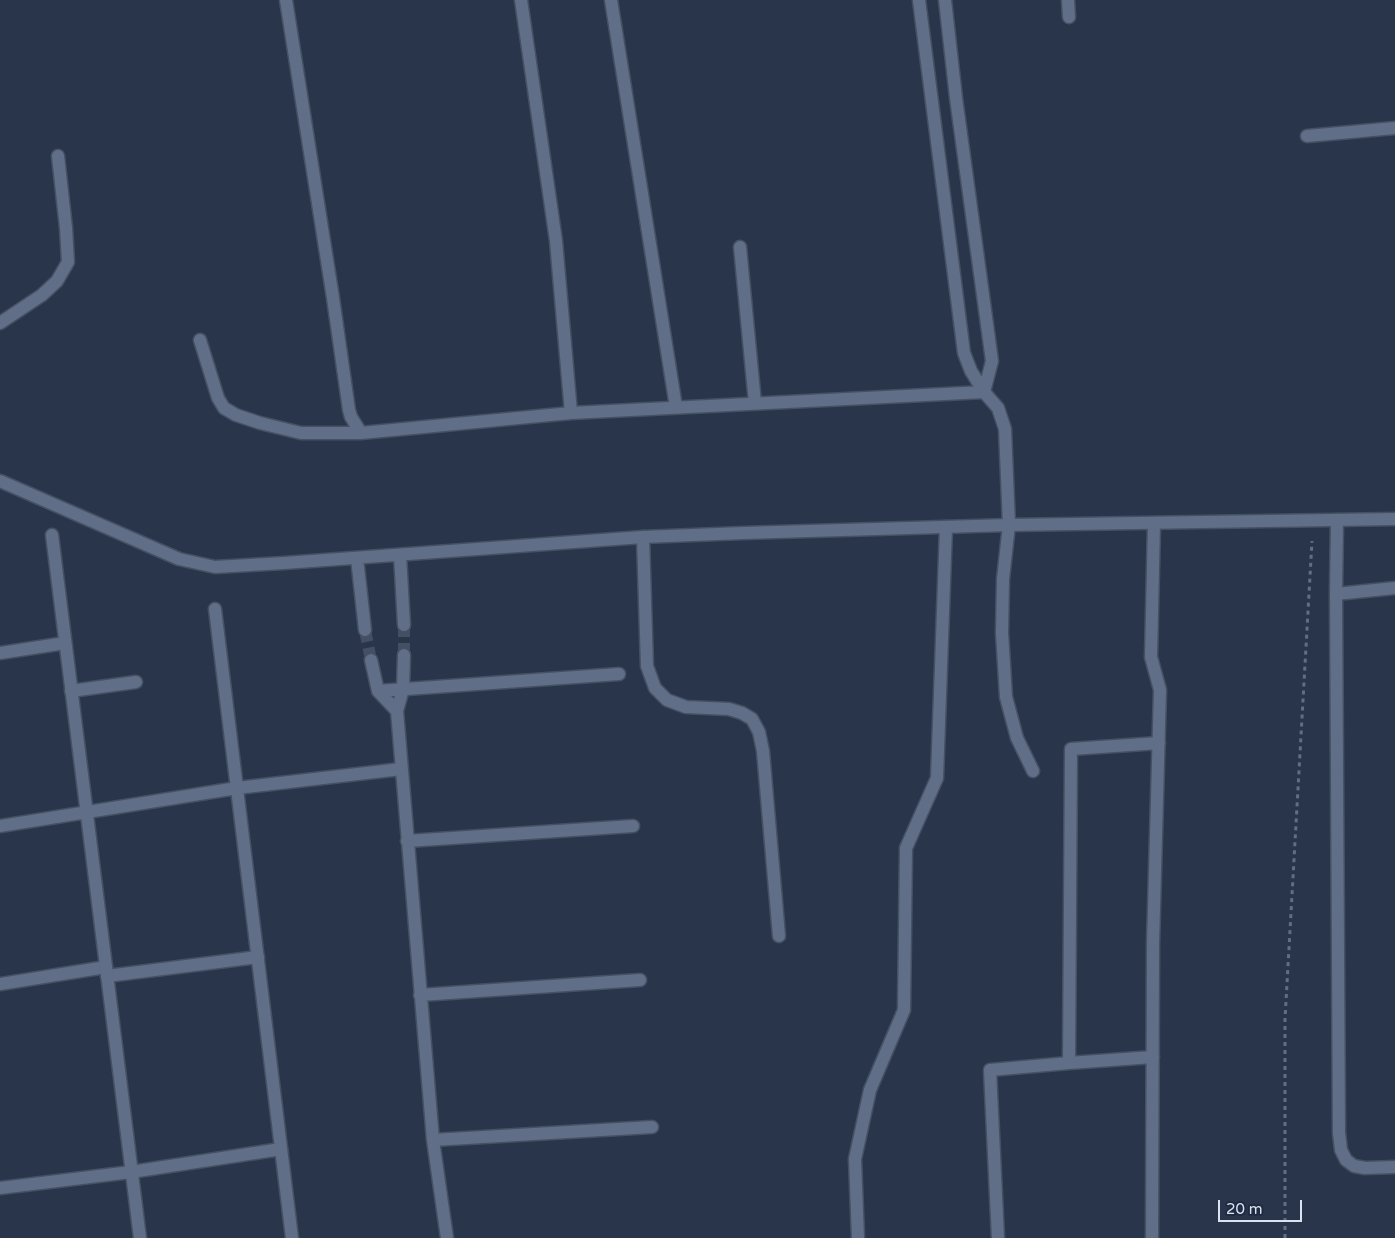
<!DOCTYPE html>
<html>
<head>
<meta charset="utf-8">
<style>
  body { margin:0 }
  #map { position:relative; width:1395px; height:1238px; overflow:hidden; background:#29354b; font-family:"Varela Round",sans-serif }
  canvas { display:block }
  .scale { position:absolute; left:1218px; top:1200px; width:84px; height:22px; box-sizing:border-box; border:2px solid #dbe3f2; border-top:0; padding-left:6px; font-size:15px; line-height:18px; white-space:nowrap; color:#dbe3f2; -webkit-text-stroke:4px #1f2b40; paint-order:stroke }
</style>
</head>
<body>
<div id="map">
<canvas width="1395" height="1238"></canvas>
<div class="scale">20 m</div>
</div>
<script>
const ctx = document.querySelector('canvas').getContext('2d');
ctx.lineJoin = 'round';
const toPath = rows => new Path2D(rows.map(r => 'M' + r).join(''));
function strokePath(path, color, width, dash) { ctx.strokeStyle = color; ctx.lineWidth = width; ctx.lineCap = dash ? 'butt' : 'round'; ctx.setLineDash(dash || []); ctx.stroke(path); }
strokePath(toPath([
  [404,625,404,655],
  [365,630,371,660]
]), '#444f64', 12, [12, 6]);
const lane = toPath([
  [1068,0,1069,17],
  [1307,136,1395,128],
  [740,247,755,403],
  [0,323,42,295,57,281,68,262,66,228,58,156],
  [1337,520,1336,594,1339,1133,1341,1150,1346,1160,1354,1166,1365,1168,1395,1167],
  [1009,525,1003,579,1002,633,1006,697,1017,738,1033,771],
  [643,537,647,666,655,688,667,700,686,707,729,709,742,713,752,719,759,732,763,751,779,936],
  [1336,594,1395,588],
  [0,653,65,643],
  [71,691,136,682],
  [107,976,258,957],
  [0,984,106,967],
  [1153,1057,1069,1063,1071,749,1159,743],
  [0,1188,131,1172,281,1149],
  [858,1238,855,1159,870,1090,904,1010,906,848,937,778,946,527],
  [998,1238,990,1070,1069,1063],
  [1152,1238,1153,944,1160,690,1151,657,1154,523]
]);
const street = toPath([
  [286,0,333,298,349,410,351,417,361,433],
  [521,0,556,241,571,413],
  [611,0,676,407],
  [919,0,964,353,971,371,984,392,998,408,1005,429,1009,525],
  [200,340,218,398,224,408,236,415,260,423,301,433,361,433,571,413,984,392,992,361,956,98,945,0],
  [0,481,179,559,215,567,284,563,643,537,743,533,1009,525,1395,519],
  [52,535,140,1238],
  [400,555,404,625],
  [357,558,365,630],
  [215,609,292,1238],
  [371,660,378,691,397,711,403,689,404,655],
  [378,691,619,674],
  [397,711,433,1140,447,1238],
  [0,826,237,788,401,769],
  [407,841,633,826],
  [420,995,640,980],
  [433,1140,652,1127]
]);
strokePath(lane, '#465063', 15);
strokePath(street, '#465063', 15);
strokePath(toPath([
  [1285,1238,1285,1019,1312,541]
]), '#636e81', 3, [4, 4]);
strokePath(lane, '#606e87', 12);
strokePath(street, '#606e87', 12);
</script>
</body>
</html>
